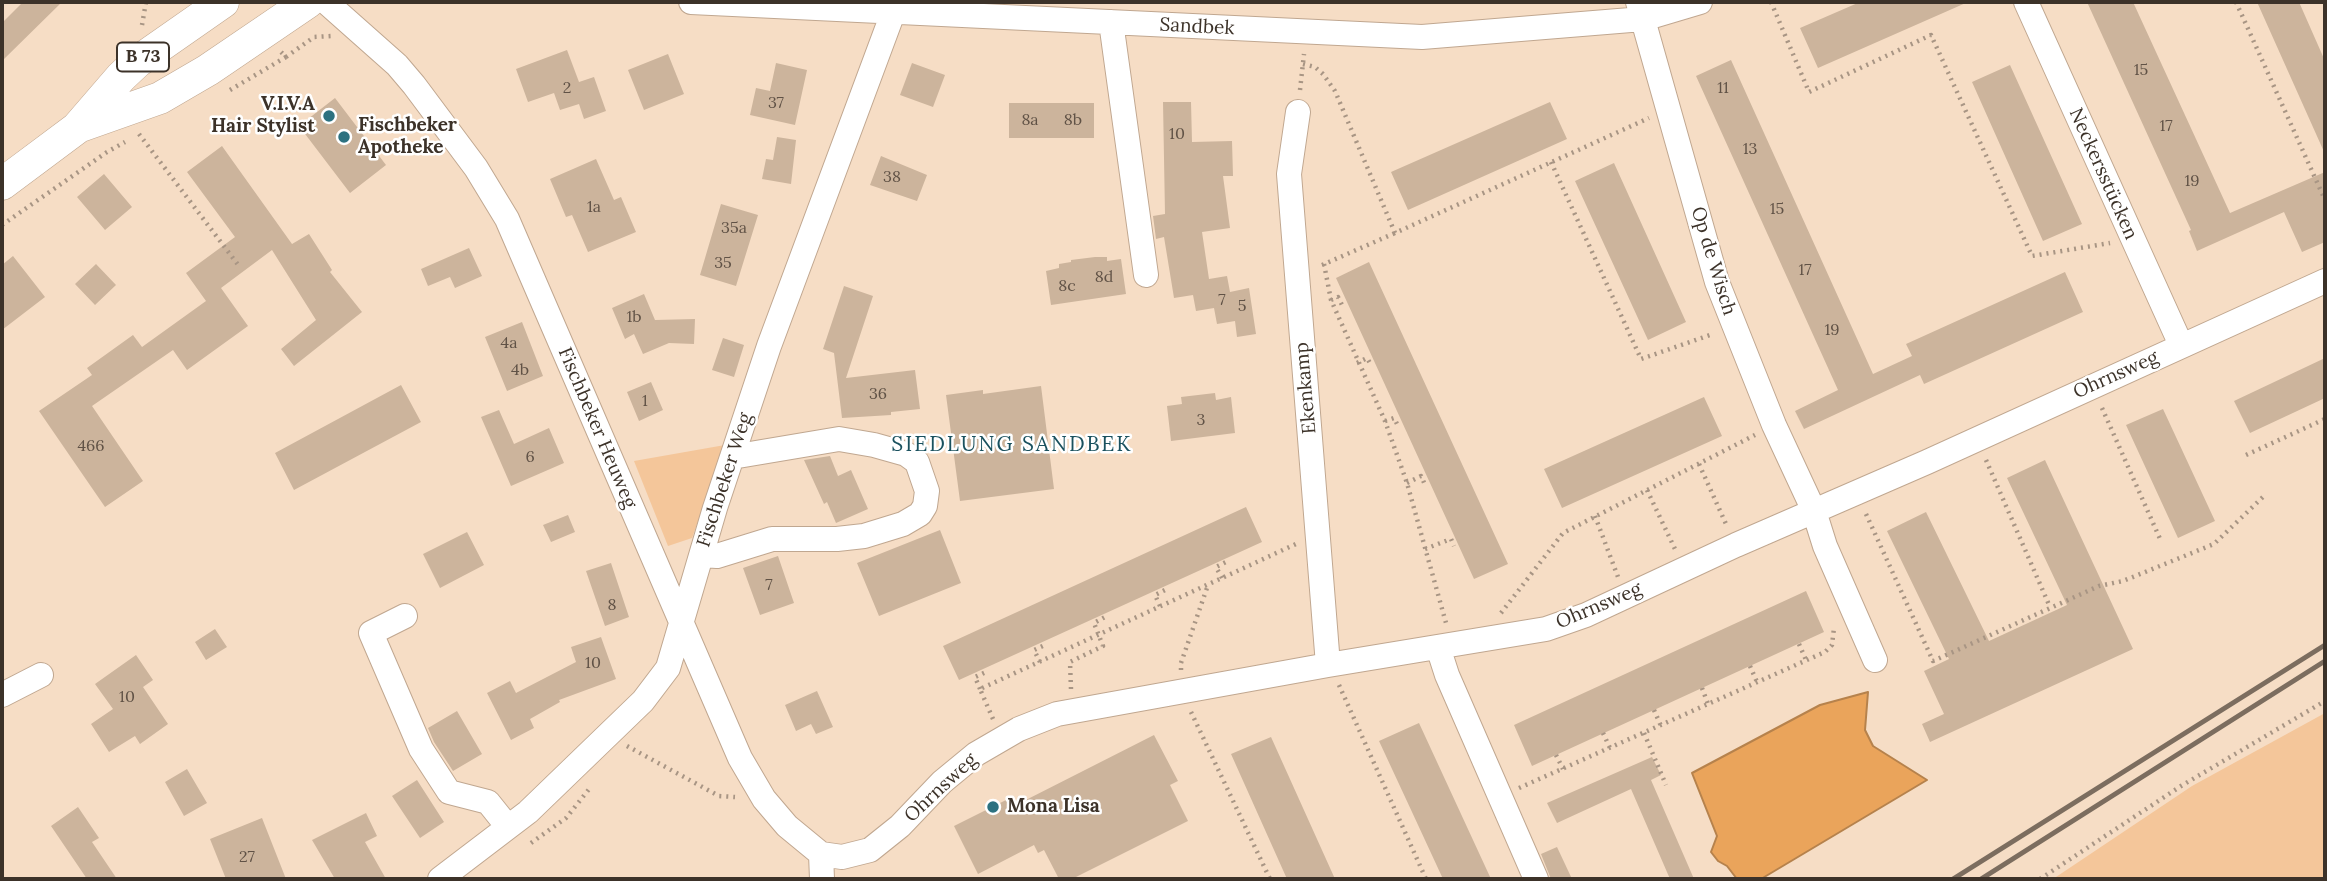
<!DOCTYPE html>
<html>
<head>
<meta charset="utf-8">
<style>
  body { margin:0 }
  #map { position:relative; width:2327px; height:881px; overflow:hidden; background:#f6ddc5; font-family:Lora,serif }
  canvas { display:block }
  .frame { position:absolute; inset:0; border:4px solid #3c3229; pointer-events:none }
</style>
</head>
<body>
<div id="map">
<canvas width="2327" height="881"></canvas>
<div class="frame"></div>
</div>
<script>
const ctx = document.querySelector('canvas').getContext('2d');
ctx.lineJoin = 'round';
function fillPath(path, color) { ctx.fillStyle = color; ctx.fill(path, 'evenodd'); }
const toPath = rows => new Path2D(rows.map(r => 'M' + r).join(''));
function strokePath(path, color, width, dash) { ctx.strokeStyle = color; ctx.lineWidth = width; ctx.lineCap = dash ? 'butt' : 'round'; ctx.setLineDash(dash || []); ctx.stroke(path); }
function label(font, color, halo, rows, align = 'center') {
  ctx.font = font + ' Lora,serif'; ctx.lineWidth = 5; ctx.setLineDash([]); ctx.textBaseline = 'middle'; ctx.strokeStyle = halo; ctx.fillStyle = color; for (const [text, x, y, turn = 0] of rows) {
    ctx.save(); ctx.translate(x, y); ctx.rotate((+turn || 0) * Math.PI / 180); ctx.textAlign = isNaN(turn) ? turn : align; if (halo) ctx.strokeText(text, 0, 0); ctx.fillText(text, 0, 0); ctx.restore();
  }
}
fillPath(toPath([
  [725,445,692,538,668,546,634,461],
  [2325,713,2325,879,2053,879,2192,786]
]), '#f4c69a');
const water = toPath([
  [1868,692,1865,730,1873,746,1927,780,1761,879,1737,879,1727,866,1718,861,1711,852,1717,836,1692,773,1820,705,1868,692]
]);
fillPath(water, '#eaa45b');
strokePath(water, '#b6824c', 2);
fillPath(toPath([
  [23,2,62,2,2,61,2,23],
  [1860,2,1968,2,1818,68,1800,28],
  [2087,2,2133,2,2230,213,2325,172,2325,242,2302,252,2284,212,2197,251,2189,231,2191,230],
  [2257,2,2299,2,2325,61,2325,154],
  [567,50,579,82,594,77,606,111,584,119,579,104,560,110,554,93,528,102,516,69],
  [668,54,684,94,644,110,628,70],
  [1731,60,1873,374,1912,356,1906,344,2065,272,2083,312,1924,384,1920,375,1804,429,1795,411,1838,390,1696,76],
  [776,63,807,70,795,125,750,115,756,88,770,91],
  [912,63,945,75,933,107,900,95],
  [2010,65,2082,224,2043,241,1972,82],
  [335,98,386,165,350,193,299,126],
  [1163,102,1191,102,1192,142,1232,141,1233,176,1223,176,1230,228,1202,232,1209,279,1227,276,1230,292,1249,288,1256,334,1237,337,1235,321,1217,324,1214,308,1196,311,1193,295,1174,298,1164,237,1156,239,1153,216,1165,214],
  [1550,102,1567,139,1408,210,1391,172],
  [1009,103,1094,103,1094,138,1009,138],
  [777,137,796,140,791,184,762,179,766,159,773,160],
  [222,146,292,244,309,234,332,270,330,272,362,312,294,366,281,349,316,320,272,250,221,288,248,326,187,370,173,350,92,406,143,481,105,507,39,411,92,375,87,368,133,335,142,347,206,301,186,273,235,237,187,172],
  [881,156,927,175,917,201,870,185],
  [596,159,614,200,621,197,636,232,588,252,572,215,566,217,550,179],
  [1614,163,1686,322,1648,340,1575,181],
  [104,174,132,207,105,230,77,197],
  [721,204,758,215,736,286,700,275],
  [469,248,482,276,455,288,450,277,428,286,421,269],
  [13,256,45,297,2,330,2,265],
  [1095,257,1107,257,1107,261,1121,259,1126,294,1051,305,1046,271,1059,268,1059,264,1071,262,1071,260],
  [1369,262,1508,564,1474,579,1336,278],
  [96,264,116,285,95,305,75,284],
  [844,286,873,296,846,378,915,370,920,409,891,412,891,415,842,418,834,353,823,349],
  [644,294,655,320,695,319,694,344,669,343,643,354,634,334,625,339,612,308],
  [522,322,543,376,507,391,485,337],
  [723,338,744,345,734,377,712,370],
  [2325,358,2325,398,2250,433,2234,401],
  [651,382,663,410,639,421,627,392],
  [401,385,421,422,294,490,275,453],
  [1041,386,1054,489,960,501,946,395,983,390,983,394],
  [1215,393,1216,400,1231,397,1235,433,1171,441,1167,406,1182,404,1181,397],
  [1704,397,1722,436,1562,508,1544,469],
  [2163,409,2215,521,2178,538,2126,425],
  [499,410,514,444,549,428,564,463,511,486,481,417],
  [830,456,838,476,851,470,868,509,836,523,827,502,824,504,804,460],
  [2045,460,2133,649,1930,742,1922,724,1944,714,1924,671,1949,659,1887,531,1926,512,1989,641,2067,605,2007,478],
  [1246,507,1262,542,959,680,943,646],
  [568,515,575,532,551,542,543,525],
  [940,530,961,583,879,616,857,563],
  [467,532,484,565,440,588,423,554],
  [778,556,794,603,760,615,743,568],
  [611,563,629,617,605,626,586,571],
  [1806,591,1824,632,1532,766,1514,725],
  [215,629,227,647,206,660,195,642],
  [601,637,616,679,559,700,560,702,530,719,534,728,511,740,487,693,510,681,516,693,576,662,571,647],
  [136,655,153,680,143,687,168,724,140,744,135,736,109,752,91,724,113,709,95,684],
  [817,691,833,727,816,734,811,724,796,731,785,705],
  [457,711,482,754,453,771,434,742,428,728],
  [1419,723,1491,879,1443,879,1412,812,1379,741],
  [1154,735,1178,781,1170,785,1188,821,1072,879,1059,879,1044,850,1038,853,1034,845,978,874,954,826,1010,798,1014,806],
  [1271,737,1335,879,1287,879,1231,754],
  [1652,757,1661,775,1651,780,1694,879,1670,879,1631,789,1557,823,1547,803],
  [187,769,207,803,184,816,165,782],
  [417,780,444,822,420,838,392,796],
  [78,807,99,838,92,842,117,879,87,879,51,826],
  [366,813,377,836,365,842,386,879,335,879,312,840],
  [262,818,286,879,226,879,210,839],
  [1557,847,1572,879,1551,879,1541,854]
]), '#ccb49c');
const minor = toPath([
  [326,2,397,65,414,85,476,168,507,219,740,758,764,799,787,826,821,854,822,879],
  [691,2,1422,37,1643,19,1700,2],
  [1638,2,1717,282,1774,425,1814,511,1825,546,1875,660],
  [2026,2,2181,345],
  [1111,22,1146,275],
  [1298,112,1289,174,1328,665],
  [702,555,717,556,772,539,837,539,864,536,903,524,920,514,925,506,927,491,917,462,906,454,874,445,839,439,732,457],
  [405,616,371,633,421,749,449,792,488,802,508,827],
  [1438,647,1447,675,1536,879],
  [2,695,41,675],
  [821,854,842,857,870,850,900,826,942,782,976,754,1019,729,1057,714,1328,665,1546,629,1586,615,1736,545,1927,462,2325,281],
  [440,879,528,812,643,701,668,668,715,508,769,346,897,2]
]);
const major = toPath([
  [78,127,160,98,208,70,308,2],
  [2,184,77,128,121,77,137,62,223,2]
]);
strokePath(minor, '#c0a790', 26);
strokePath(major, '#c0a790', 33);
strokePath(toPath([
  [1771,2,1809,92,1931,35,2032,256,2110,243],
  [2236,2,2325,200],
  [142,25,146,2],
  [286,57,314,37,331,36],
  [1303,64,1315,67,1323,74,1335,91,1395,233,1649,118],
  [230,90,286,57,281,52],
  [1300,90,1304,54],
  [139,134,239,266],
  [1551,162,1641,359,1713,334],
  [2,225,107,152,125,142],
  [1324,264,1331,300,1385,421,1407,483,1446,623],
  [1322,265,1395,233],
  [1331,300,1338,297,1342,305],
  [1357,363,1367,358,1371,365],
  [2102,408,2161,541],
  [1385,421,1394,418,1398,426],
  [2246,455,2325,419],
  [1986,460,2050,607],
  [1699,464,1726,524],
  [1407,483,1421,476,1426,487],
  [1647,490,1675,549],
  [1866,514,1933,661,2099,586,2123,581,2214,544,2265,495],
  [1595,516,1618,577],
  [1425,549,1451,539,1454,546],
  [1222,578,1216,567,1226,562],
  [1160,606,1155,595,1167,589],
  [1501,613,1563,533,1755,435],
  [1799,644,1806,660],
  [1040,662,1034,650,1045,645],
  [1750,666,1757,682],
  [1181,670,1181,663,1208,585],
  [1339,685,1426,879],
  [1702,688,1708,704],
  [980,689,975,677,986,672],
  [1071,689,1070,662,1103,646,1094,623,1105,617],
  [1654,710,1661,726],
  [1191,712,1270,879],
  [993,719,980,689,1296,544],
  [1603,733,1610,748],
  [1644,733,1666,785],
  [627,746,719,796,735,797],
  [1556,755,1563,769],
  [1519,788,1825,652,1832,645,1834,628],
  [531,843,566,818,590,788],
  [2040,879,2181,786,2325,701]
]), '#a89584', 4.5, [2, 5]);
strokePath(minor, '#fff', 24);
strokePath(major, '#fff', 32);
strokePath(toPath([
  [1953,879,2325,645],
  [1981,879,2325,661]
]), '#7c6d5f', 5);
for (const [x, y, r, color] of [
  [329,116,7,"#2c7180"],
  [344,137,7,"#2c7180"],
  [993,807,7,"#2c7180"]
]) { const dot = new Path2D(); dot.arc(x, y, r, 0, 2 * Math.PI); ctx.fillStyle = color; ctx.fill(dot); strokePath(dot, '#fff', 2.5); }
label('16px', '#605246', null, [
  ["15",2141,70],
  ["2",567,88],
  ["11",1723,88],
  ["37",776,103],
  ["8a",1030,120],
  ["8b",1073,120],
  ["17",2166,126],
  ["10",1177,134],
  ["13",1750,149],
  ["38",892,177],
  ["19",2192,181],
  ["1a",594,207],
  ["15",1777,209],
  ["35a",734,228],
  ["35",723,263],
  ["17",1805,270],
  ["8d",1104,277],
  ["8c",1067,286],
  ["7",1222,300],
  ["5",1242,306],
  ["1b",634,317],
  ["19",1832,330],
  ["4a",509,343],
  ["4b",520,370],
  ["36",878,394],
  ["1",645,401],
  ["3",1201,420],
  ["466",91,446],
  ["6",530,457],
  ["7",769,585],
  ["8",612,605],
  ["10",593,663],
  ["10",127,697],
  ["27",247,857]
]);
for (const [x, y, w] of [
  [143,57,52]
]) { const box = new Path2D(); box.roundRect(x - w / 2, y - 14.5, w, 29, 5); ctx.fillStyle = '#fff'; ctx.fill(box); strokePath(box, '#3c3229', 2); }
label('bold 18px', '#3c3229', null, [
  ["B 73",143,57]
]);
label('19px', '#3c3229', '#fff', [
  ["Sandbek",1197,27,3],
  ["Neckersstücken",2103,174,66],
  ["Op de Wisch",1713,261,73],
  ["Ohrnsweg",2116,375,-24],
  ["Ekenkamp",1306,388,-95],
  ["Fischbeker Heuweg",597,428,67],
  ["Fischbeker Weg",725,480,-72],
  ["Ohrnsweg",1599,606,-23],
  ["Ohrnsweg",941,788,-43]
]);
label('bold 19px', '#3c3229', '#fff', [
  ["V.I.V.A",315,105,"right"],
  ["Hair Stylist",315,127,"right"],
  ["Fischbeker",358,126],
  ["Apotheke",358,148],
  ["Mona Lisa",1007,807]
], 'left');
ctx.letterSpacing = '2px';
label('21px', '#1a515e', '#fff', [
  ["SIEDLUNG SANDBEK",1012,445]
]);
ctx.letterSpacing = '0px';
</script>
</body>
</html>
